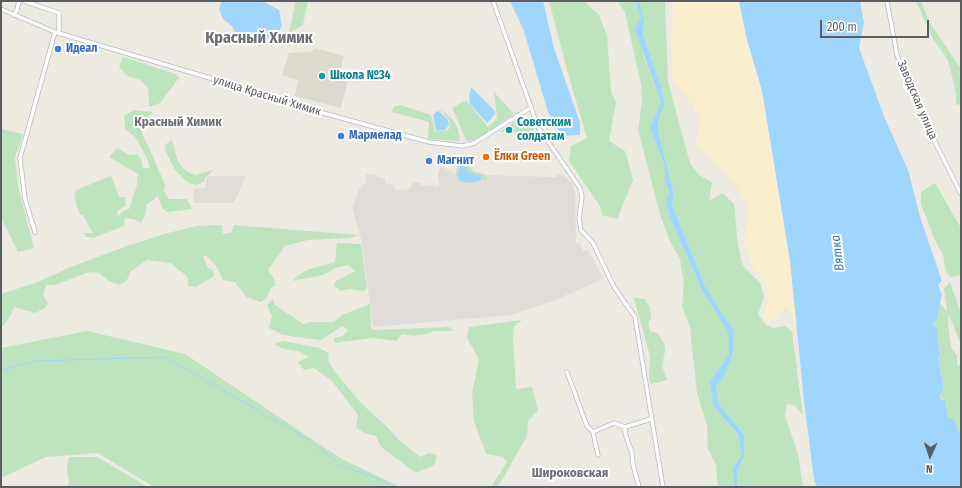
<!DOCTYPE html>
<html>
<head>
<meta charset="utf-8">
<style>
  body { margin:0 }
  #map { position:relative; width:962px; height:488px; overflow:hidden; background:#eceae1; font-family:"Fira Sans Condensed",sans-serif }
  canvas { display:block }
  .frame { position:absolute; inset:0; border:2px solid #5a5d62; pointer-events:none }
  .north { position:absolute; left:910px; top:436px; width:40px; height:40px; -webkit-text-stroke:3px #fff; paint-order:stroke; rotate:183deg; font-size:11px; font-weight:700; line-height:16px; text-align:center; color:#5a5d62 }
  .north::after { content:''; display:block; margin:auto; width:14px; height:18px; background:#5a5d62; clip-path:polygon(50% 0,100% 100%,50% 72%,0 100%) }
  .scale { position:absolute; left:820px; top:20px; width:109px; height:18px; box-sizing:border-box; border:2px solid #5a5d62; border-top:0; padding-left:5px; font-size:12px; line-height:14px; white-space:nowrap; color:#5a5d62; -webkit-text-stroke:3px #fff; paint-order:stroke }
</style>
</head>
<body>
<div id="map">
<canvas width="962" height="488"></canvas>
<div class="frame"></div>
<div class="north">N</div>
<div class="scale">200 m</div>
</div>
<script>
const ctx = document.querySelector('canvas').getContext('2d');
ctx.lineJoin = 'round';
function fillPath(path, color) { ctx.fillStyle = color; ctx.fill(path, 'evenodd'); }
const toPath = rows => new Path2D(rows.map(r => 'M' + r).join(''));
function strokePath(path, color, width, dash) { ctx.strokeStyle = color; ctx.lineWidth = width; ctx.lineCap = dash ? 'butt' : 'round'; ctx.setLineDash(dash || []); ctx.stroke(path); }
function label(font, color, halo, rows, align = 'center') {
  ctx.font = font + ' "Fira Sans Condensed",sans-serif'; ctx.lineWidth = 4; ctx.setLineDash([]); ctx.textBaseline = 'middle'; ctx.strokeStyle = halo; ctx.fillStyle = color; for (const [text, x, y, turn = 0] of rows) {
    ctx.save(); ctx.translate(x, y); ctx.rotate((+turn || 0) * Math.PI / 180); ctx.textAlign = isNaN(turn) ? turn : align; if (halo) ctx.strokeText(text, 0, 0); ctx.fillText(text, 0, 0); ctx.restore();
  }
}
fillPath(toPath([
  [458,160,466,162,474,172,480,172,484,175,552,177,557,177,557,174,564,176,572,183,575,191,576,243,580,243,582,251,589,251,603,279,553,301,511,315,373,327,362,242,352,208,359,189,366,182,366,174,377,175,378,177,385,178,385,183,392,185,396,190,410,189,413,182,421,183,421,186,435,185,435,187,440,186,438,174,441,166,456,174],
  [207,176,246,176,234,203,193,203,194,189,206,188]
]), '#e0ddd9');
fillPath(toPath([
  [314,48,344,56,340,73,349,76,341,108,295,96,298,80,282,75,289,53,312,52]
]), '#dcd9cf');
fillPath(toPath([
  [296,1,308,1,303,25,289,33],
  [549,1,584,1,599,15,607,36,611,92,616,103,609,141,625,151,633,180,617,219,602,215,600,206,569,161,571,146,587,138,567,70],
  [618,1,636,1,641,18,643,54,661,103,650,128,665,167,665,181,669,192,666,203,671,220,703,292,728,332,729,354,710,381,713,406,738,434,741,456,733,468,734,487,718,487,716,465,708,449,707,425,697,393,690,328,682,306,684,285,680,259,669,239,660,214,638,130,642,102,641,84,625,13],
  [639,1,665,1,668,82,690,163,699,175,712,182,709,201,722,193,734,204,738,246,743,266,760,283,764,297,758,314,766,325,773,328,785,326,792,332,803,416,795,405,787,404,785,416,798,454,803,487,737,486,737,472,744,457,744,435,719,404,716,387,725,374,733,353,733,328,722,314,704,284,672,204,674,194,658,131,659,117,665,104,661,87,643,34,644,18],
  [916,1,921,1,929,21,961,69,961,104,956,105,956,93,948,60,933,39],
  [123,57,176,74,179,78,160,103,149,107,148,88,140,80,127,76,119,67],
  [494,92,514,114,478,139,467,141,452,108,466,100,488,127,497,118],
  [400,105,431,115,435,132,448,130,450,127,449,120,440,109,443,111,453,120,457,127,460,138,459,141,428,139,429,122,392,112,393,107],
  [134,110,153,112,146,119,137,122,165,184,164,192,169,199,187,199,192,209,167,212,162,208,158,196,146,205,146,213,141,223,133,219,125,218,124,226,93,238,86,237,83,233,94,233,92,232,83,215,80,215,74,197,76,190,111,176,119,197,125,197,126,206,117,211,118,217,122,211,129,209,137,185,138,174,109,157,117,148,129,155,137,154,141,159,143,168,150,168,146,156,135,137,125,129,124,116],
  [524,117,531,119,535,129,528,133,500,132,520,118],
  [1,129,23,134,15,158,18,186,34,248,18,252,1,217],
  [172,140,178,162,186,171,195,175,213,170,206,177,204,181,197,185,192,184,186,181,175,170,165,150,166,144],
  [458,160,466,162,474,172,486,175,488,179,483,180,480,175,471,173,461,163,460,172,456,174],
  [935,183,961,228,961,275,950,277,946,271,943,255,934,238,921,204,921,192],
  [222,225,223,234,231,233,234,225,358,235,350,238,308,240,285,246,268,270,274,279,275,286,270,289,267,298,261,302,246,297,235,282,223,280,217,267,206,255,203,257,208,268,213,270,214,276,196,287,188,286,188,277,170,263,147,260,130,272,127,280,120,285,109,281,99,273,89,272,55,285,46,285,43,296,48,303,45,308,35,313,14,307,9,318,3,326,1,327,1,294,38,282,71,267,127,246,168,233,197,226],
  [337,243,361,244,367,289,362,291,350,289,341,291,334,286,336,281,355,271,348,265,335,268,323,275,293,281,297,276,307,270,335,262],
  [950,282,961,313,961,345,949,315,948,324,951,347,957,356,957,365,961,365,961,438,955,420,948,417,945,409,947,406,940,394,944,389,938,357,941,356,937,339,937,329,933,322,936,301,940,303,947,312,944,288],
  [273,298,275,305,303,324,310,322,334,322,342,315,370,304,371,328,376,330,449,327,454,331,434,331,428,334,414,336,402,334,396,341,373,338,334,343,334,338,343,336,348,330,342,326,321,340,296,337,281,334,269,328,272,316,267,305],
  [634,298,644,299,650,307,651,318,648,322,650,331,657,333,664,343,665,351,662,366,667,380,651,384,649,380,650,356],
  [522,320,514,326,513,338,516,389,532,387,538,410,528,421,527,436,498,487,491,487,507,462,503,457,486,454,474,421,472,394,479,359,467,338,469,327],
  [87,331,185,354,340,458,400,487,154,487,98,453,46,457,1,478,1,348],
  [283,341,319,348,329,353,328,360,334,371,361,403,387,427,400,441,420,457,429,453,437,455,434,465,416,473,381,447,376,436,364,433,356,427,358,415,332,381,314,368,304,370,298,362,309,357,298,351,284,349,274,344],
  [69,457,97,457,148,487,66,487,69,483,67,467]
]), '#bee4bd');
fillPath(toPath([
  [673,1,739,1,746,36,762,91,790,261,797,326,786,307,769,323,764,318,767,298,766,282,754,271,744,243,749,206,737,188,696,142,700,122,693,105,673,83,672,70]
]), '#f9efcf');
fillPath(toPath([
  [222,1,262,1,279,10,282,26,277,35,268,39,261,46,240,41,232,26,223,19,219,9],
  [510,1,543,1,554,48,580,123,580,135,564,136,558,130,548,112,524,31],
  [636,1,639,1,644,18,643,34,661,87,665,104,659,117,658,131,674,194,672,204,704,284,722,314,733,328,733,353,725,374,716,387,719,404,744,435,744,457,737,472,737,487,734,487,733,468,741,456,738,434,713,406,710,381,729,354,728,332,703,292,671,220,666,203,669,192,665,181,665,167,650,128,661,103,635,29,641,18],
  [739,1,860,1,864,22,859,48,885,119,908,170,920,217,942,281,938,285,942,295,936,322,933,323,937,329,938,335,937,339,941,357,938,357,944,389,940,394,941,399,945,401,948,417,955,420,961,438,961,487,817,487,814,479,805,410,790,261,762,91,746,36],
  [471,87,495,111,495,114,487,123,470,104,469,97],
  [437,111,440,112,448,120,449,125,445,130,436,131,433,115],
  [460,162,471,173,480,175,482,180,469,183,460,181,457,175,460,172]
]), '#a0d6fe');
strokePath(toPath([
  [1,370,36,361,165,357,301,435,342,466,374,477,393,487]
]), '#a0d6fe', 1);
const minor = toPath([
  [24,1,59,13,59,34],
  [493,1,538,127,580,188,582,197,579,218,581,230,593,243,614,287,635,317,663,487],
  [887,1,897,55,905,76,936,144,961,194],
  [1,9,55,32,220,81,283,102,429,142,463,146,474,143,530,108],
  [14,15,17,10,19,1],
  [35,232,25,199,20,158,55,32],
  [567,372,587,426,593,432,598,455],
  [625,427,625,433,632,453,633,465,639,487],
  [593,432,614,423,625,427,651,419]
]);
strokePath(minor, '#b7b9be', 5);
strokePath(minor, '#fff', 3.5);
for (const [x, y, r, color] of [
  [58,49,4,"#3f7fe0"],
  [322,76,4,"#0f9aa8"],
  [509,130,4,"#0f9aa8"],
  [341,136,4,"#3f7fe0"],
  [486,157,4,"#e8710a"],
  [429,161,4,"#3f7fe0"]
]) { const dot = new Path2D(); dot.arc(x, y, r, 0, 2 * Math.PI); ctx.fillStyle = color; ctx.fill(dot); strokePath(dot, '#fff', 1.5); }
label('bold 12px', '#366cbe', '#fff', [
  ["Идеал",66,49],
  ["Мармелад",349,136],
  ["Магнит",437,161]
], 'left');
label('bold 12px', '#0d838f', '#fff', [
  ["Школа №34",330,76],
  ["Советским",517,123],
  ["солдатам",517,137]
], 'left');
label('12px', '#5a5d62', '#fff', [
  ["улица Красный Химик",267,96,17],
  ["Заводская улица",917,100,67]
]);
label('bold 12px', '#c56008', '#fff', [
  ["Ёлки Green",494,157]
], 'left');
label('bold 13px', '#6b6f74', '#fff', [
  ["Красный Химик",178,122],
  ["Широковская",570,473]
]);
label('italic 13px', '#3e77af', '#fff', [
  ["Вятка",838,253,-97]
]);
label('bold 16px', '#6b6f74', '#fff', [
  ["Красный Химик",259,39]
]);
</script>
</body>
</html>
